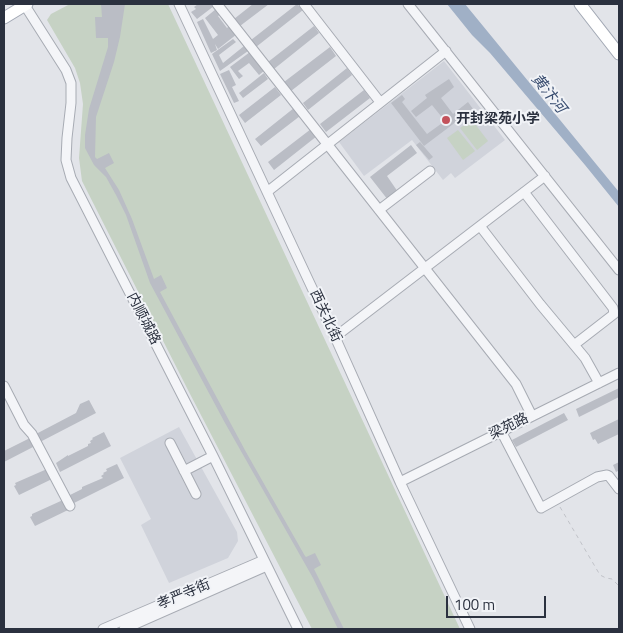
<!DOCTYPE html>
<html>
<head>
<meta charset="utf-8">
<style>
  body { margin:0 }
  #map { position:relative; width:623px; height:633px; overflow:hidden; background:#e2e4e9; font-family:"Titillium Web",sans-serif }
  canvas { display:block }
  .frame { position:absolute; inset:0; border:5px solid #2b313f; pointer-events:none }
  .scale { position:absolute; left:446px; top:596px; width:100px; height:22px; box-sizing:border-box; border:2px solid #2b313f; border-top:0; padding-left:6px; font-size:15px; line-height:18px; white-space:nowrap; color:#2b313f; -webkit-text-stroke:4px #f1f3f7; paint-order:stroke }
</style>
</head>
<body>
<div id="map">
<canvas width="623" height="633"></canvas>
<div class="frame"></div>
<div class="scale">100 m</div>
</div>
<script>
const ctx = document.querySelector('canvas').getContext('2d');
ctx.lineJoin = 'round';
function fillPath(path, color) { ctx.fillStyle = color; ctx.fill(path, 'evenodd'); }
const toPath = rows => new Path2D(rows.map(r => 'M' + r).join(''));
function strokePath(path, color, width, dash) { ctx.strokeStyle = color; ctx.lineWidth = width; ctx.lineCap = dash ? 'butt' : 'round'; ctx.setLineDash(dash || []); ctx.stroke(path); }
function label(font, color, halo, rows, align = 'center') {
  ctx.font = font + ' "Titillium Web","Noto Sans SC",sans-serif'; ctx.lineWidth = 4; ctx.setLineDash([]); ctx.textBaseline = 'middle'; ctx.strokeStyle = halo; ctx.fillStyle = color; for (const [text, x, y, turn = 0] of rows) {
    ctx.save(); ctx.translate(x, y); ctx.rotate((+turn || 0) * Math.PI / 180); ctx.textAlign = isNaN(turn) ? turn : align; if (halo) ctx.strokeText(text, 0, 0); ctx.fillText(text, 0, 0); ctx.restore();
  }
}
fillPath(toPath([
  [444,61,505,140,455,178,451,173,443,180,412,140,364,176,339,142],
  [179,427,237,532,238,541,228,558,169,583,141,525,151,519,120,458]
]), '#d0d3db');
fillPath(toPath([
  [70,4,168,4,460,629,312,629,189,392,82,181,79,158,83,104,80,83,75,68,47,20,51,14],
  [472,120,488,141,477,150,460,128],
  [458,130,475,151,463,160,447,138]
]), '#c6d2c4');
fillPath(toPath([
  [447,4,465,4,619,192,619,207,585,165,490,53,472,35]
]), '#a0b0c6');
fillPath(toPath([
  [101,4,125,4,120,37,114,62,96,117,95,157,97,159,109,153,114,163,105,168,119,190,132,219,154,279,161,275,167,288,160,292,246,452,305,556,306,557,315,553,321,565,314,569,344,629,338,629,313,578,225,423,150,283,126,215,116,195,106,177,94,165,85,148,85,135,89,109,108,47,108,38,96,38,95,17,102,17],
  [198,4,212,4,214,6,197,19,191,12,196,9,194,7],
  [253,4,269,4,240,26,234,19],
  [297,4,303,10,256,47,251,40],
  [216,9,221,14,218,16,227,28,230,25,237,34,218,49,215,44,217,50,211,53,197,22,203,19,213,39,218,35,205,18],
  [314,26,319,33,274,69,268,62],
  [233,39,236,42,219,55,223,63,244,46,248,51,220,71,212,54],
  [330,47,336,56,291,91,284,82],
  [250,52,265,70,259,75,249,63,238,71,243,76,239,79,230,67],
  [347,68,352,75,308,110,303,103],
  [229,70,236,85,232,87,239,101,234,103,220,74],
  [264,73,268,79,243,98,239,93],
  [449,79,454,87,441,98,453,114,468,102,473,109,424,146,391,103,402,95,405,99,402,102,427,134,445,121,432,105,416,117,411,111,427,98,425,95],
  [275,87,281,95,245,123,239,115],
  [364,90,370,98,326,132,320,124],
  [294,108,300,116,261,146,255,139],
  [311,129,317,136,274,170,268,162],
  [420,142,433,157,429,160,416,145],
  [411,145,417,153,387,176,398,192,388,200,370,177],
  [619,388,619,397,579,417,576,409],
  [89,400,96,413,40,442,36,434,76,413,80,404],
  [564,413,568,420,516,447,512,440],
  [619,419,619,434,598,444,595,439,593,440,590,433],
  [104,432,111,446,60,472,56,463,68,455,68,456,88,446,88,444,91,443,90,441,93,439,92,438],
  [30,438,35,446,4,462,4,451],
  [619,462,619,474,618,471,616,472,613,465],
  [117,464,124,478,74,503,70,495,82,489,82,487,103,478,101,476,104,474,103,473,107,471,106,469],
  [47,469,52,479,19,495,14,486,16,485,15,483],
  [63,500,68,510,35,526,30,517,32,516,32,514]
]), '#babdc5');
const minor = toPath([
  [24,4,66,70,71,83,71,103,67,138,66,160,71,178,213,456,298,629],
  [179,4,335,337,400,482,470,629],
  [217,4,516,384,532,416],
  [304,4,380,102],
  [408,4,619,270],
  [267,192,446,51],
  [524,192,613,308,614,314,574,345],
  [379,210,430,171],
  [480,226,540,304,585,358,599,383],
  [335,337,545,176],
  [4,386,24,425,32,434,70,506],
  [501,431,541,508,597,477,607,475,609,476,619,489],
  [170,443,196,494],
  [184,471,213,456],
  [400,482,619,373],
  [103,629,264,560],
  [124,629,267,566]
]);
const major = toPath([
  [580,4,619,54],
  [4,18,27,4]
]);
strokePath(minor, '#a7abb3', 11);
strokePath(major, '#a2a8b4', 13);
strokePath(toPath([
  [560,507,600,575,606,578,612,579,619,586]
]), '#c0c2c8', 1, [4, 4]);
strokePath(minor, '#f4f5f8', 9);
strokePath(major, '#fff', 11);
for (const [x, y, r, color] of [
  [446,120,5,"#c3525b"]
]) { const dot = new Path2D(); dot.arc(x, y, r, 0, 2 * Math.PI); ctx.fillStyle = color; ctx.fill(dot); strokePath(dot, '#f1f3f7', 2); }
label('bold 14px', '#2b313f', '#f1f3f7', [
  ["开封梁苑小学",456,120]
], 'left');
label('14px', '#2b313f', '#f1f3f7', [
  ["西关北街",325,316,65],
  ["内顺城路",143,319,63],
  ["梁苑路",509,427,-26],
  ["孝严寺街",184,595,-23]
]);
label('italic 15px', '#394d70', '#f1f3f7', [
  ["黄汴河",548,94,51]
]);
</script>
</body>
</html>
